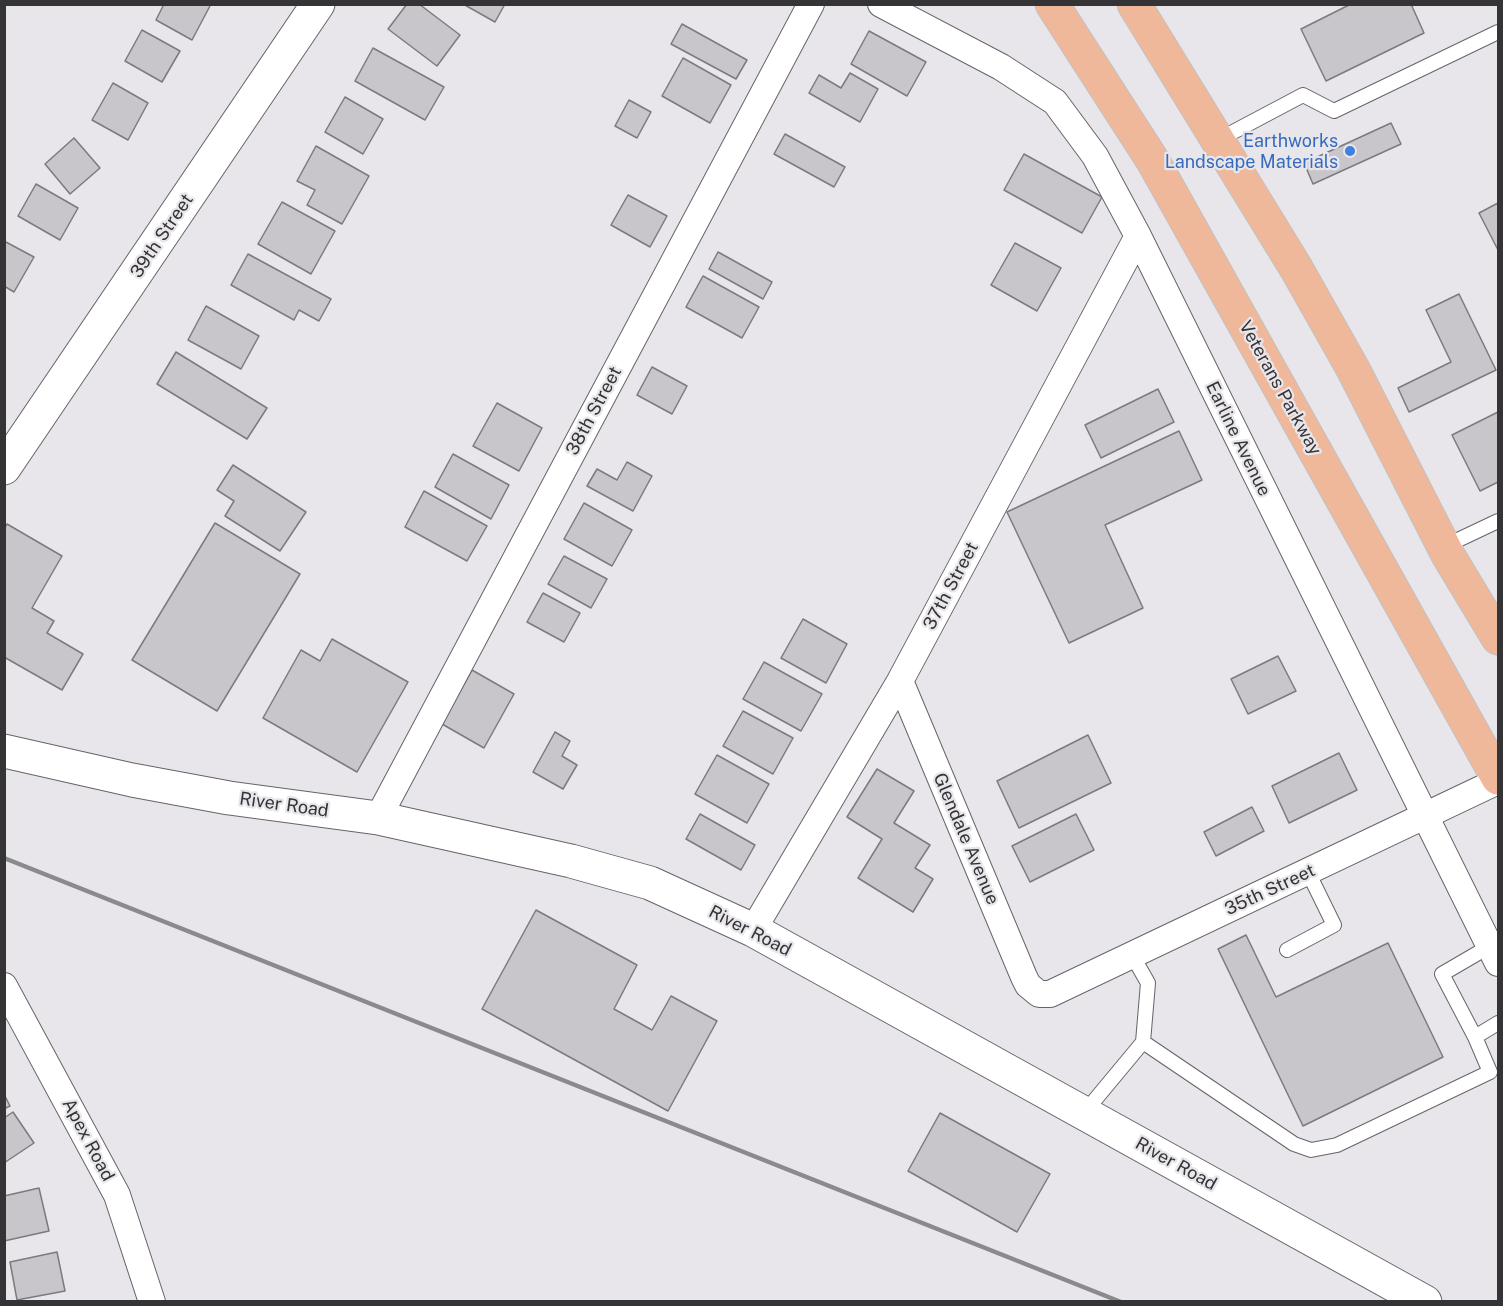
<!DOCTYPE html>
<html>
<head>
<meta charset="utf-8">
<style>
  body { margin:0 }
  #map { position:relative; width:1503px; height:1306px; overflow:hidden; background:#e8e6eb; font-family:"Public Sans",sans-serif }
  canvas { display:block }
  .frame { position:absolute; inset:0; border:6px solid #343335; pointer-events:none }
</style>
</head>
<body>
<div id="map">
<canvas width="1503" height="1306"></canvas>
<div class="frame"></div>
</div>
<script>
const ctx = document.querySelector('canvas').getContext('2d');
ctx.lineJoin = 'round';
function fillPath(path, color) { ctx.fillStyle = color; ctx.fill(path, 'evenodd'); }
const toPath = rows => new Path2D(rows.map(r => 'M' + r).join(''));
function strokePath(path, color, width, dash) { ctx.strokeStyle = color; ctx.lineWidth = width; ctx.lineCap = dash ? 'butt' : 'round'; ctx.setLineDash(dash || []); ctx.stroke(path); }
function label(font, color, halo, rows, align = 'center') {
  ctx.font = font + ' "Public Sans",sans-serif'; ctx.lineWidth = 4.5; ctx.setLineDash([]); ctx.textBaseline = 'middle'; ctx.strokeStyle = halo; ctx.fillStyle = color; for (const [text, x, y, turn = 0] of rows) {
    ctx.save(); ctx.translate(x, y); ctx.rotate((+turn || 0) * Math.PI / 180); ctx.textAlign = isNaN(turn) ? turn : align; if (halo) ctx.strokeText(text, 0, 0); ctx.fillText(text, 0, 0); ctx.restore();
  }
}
const building = toPath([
  [164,4,211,4,192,40,156,20,164,4],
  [407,4,419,4,460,35,437,66,388,29,407,4],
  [463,4,505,4,495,22,463,4],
  [1351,4,1411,4,1424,33,1326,81,1301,29,1351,4],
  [682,24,747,60,736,79,671,44,682,24],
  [142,30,180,51,162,82,125,61,142,30],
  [869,31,926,62,907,96,851,64,869,31],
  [373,48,444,87,425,120,355,81,373,48],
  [683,58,731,85,710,123,662,96,683,58],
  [850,73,878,89,860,122,809,93,819,75,841,88,850,73],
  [113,83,148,103,128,140,92,120,113,83],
  [345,97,383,119,363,154,325,132,345,97],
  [629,100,651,112,637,138,615,126,629,100],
  [1391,123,1401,144,1313,184,1304,163,1391,123],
  [785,134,845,167,834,187,774,154,785,134],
  [74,138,100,168,70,194,45,164,74,138],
  [316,146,369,176,342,224,307,205,315,190,297,181,316,146],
  [1024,154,1102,197,1082,233,1004,190,1024,154],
  [36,184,78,208,60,240,18,216,36,184],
  [628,195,667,216,650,247,611,225,628,195],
  [282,202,335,231,311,274,258,244,282,202],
  [1498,203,1498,250,1479,213,1498,203],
  [4,241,34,257,14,292,4,286,4,241],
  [1015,243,1061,268,1037,311,991,285,1015,243],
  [718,252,772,282,763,299,709,269,718,252],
  [248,254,331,299,319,321,299,310,294,320,231,285,248,254],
  [703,276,759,307,742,338,686,307,703,276],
  [1459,294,1496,370,1409,412,1398,388,1451,362,1426,310,1459,294],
  [206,306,259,336,241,369,188,340,206,306],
  [176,352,267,408,247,439,157,384,176,352],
  [652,367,687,386,672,414,637,395,652,367],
  [1158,389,1174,422,1101,458,1085,425,1158,389],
  [497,403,542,428,519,471,473,446,497,403],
  [1498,412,1498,482,1480,491,1452,435,1498,412],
  [1179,431,1202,480,1105,525,1143,608,1069,643,1007,512,1179,431],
  [453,454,509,485,491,519,435,487,453,454],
  [627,462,652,476,633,511,587,486,597,469,617,480,627,462],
  [233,465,306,512,280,551,225,516,234,501,217,490,233,465],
  [424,491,487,526,467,561,405,527,424,491],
  [584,503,632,530,612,566,564,539,584,503],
  [215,523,300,574,217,711,132,660,215,523],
  [7,524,62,556,32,608,54,621,47,633,83,654,62,690,4,657,4,529,7,524],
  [564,556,607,579,591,608,548,584,564,556],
  [543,593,580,613,564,642,527,622,543,593],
  [803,619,847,644,826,683,781,658,803,619],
  [332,639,408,682,357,772,263,718,301,650,320,661,332,639],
  [1278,656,1296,691,1248,714,1231,679,1278,656],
  [764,662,822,694,801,731,743,699,764,662],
  [472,670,514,694,484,748,442,724,472,670],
  [743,711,793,738,773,774,723,746,743,711],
  [555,732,570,741,562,756,577,765,563,789,533,772,555,732],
  [1088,735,1111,783,1019,828,997,781,1088,735],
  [1339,753,1357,790,1289,823,1272,786,1339,753],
  [717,755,769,784,747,823,695,794,717,755],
  [877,769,914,791,894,823,930,845,915,868,933,879,913,912,858,878,882,839,847,817,877,769],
  [1252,807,1264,831,1216,856,1204,832,1252,807],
  [700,814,755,845,741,870,686,839,700,814],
  [1076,814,1094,850,1030,882,1012,846,1076,814],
  [536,910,637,965,614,1009,652,1030,671,996,717,1021,668,1111,482,1009,536,910],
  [1246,935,1276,997,1388,943,1443,1057,1303,1126,1218,949,1246,935],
  [4,1094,10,1106,4,1109,4,1094],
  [13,1112,34,1143,4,1163,4,1118,13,1112],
  [940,1113,1050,1174,1017,1232,908,1171,940,1113],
  [39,1188,49,1231,4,1241,4,1196,39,1188],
  [57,1252,65,1291,17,1300,10,1262,57,1252]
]);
fillPath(building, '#c8c6cb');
strokePath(building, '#7c7a7f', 1.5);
const lane = toPath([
  [1218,140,1303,95,1334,111,1498,32],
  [1443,547,1498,521],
  [1287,950,1334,925,1308,872],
  [1132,955,1148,983,1143,1042],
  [1475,1037,1442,974,1490,946],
  [1084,1113,1143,1042,1294,1144,1311,1150,1337,1145,1490,1072,1475,1037,1498,1023]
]);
const street = toPath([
  [881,4,1001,67,1055,102,1095,156,1138,236,1498,963],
  [900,681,1024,977,1028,985,1039,994,1050,994,1498,781],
  [378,818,811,4],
  [753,930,900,681,1138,236],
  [4,986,117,1195,152,1302]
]);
const secondary = toPath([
  [4,468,318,4],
  [4,751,132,780,229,798,378,818,571,861,650,883,753,930,1425,1302]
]);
const primary = toPath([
  [1052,4,1153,161,1498,778],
  [1134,4,1296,268,1353,369,1448,555,1498,638]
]);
strokePath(lane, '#666468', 16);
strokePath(street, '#666468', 28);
strokePath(secondary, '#666468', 35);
strokePath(primary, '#c2c2c2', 35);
strokePath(lane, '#fff', 14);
strokePath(street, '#fff', 26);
strokePath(secondary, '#fff', 33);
strokePath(primary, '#efb89b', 33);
strokePath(toPath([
  [4,858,1121,1302]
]), '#8a898c', 4.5);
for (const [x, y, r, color] of [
  [1350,151,6,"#3f7fe0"]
]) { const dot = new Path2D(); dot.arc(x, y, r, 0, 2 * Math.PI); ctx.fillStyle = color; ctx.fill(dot); strokePath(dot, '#e8e6eb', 2); }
label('18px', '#366cbe', '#e8e6eb', [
  ["Earthworks",1338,141],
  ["Landscape Materials",1338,162]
], 'right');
label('18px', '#343335', '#e8e6eb', [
  ["39th Street",162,236,-56],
  ["Veterans Parkway",1280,388,61],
  ["38th Street",594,411,-62],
  ["Earline Avenue",1238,439,64],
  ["37th Street",951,586,-62],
  ["River Road",284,805,8],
  ["Glendale Avenue",966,839,67],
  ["35th Street",1270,890,-25],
  ["River Road",750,931,27],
  ["Apex Road",88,1140,62],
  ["River Road",1176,1164,29]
]);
</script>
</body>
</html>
